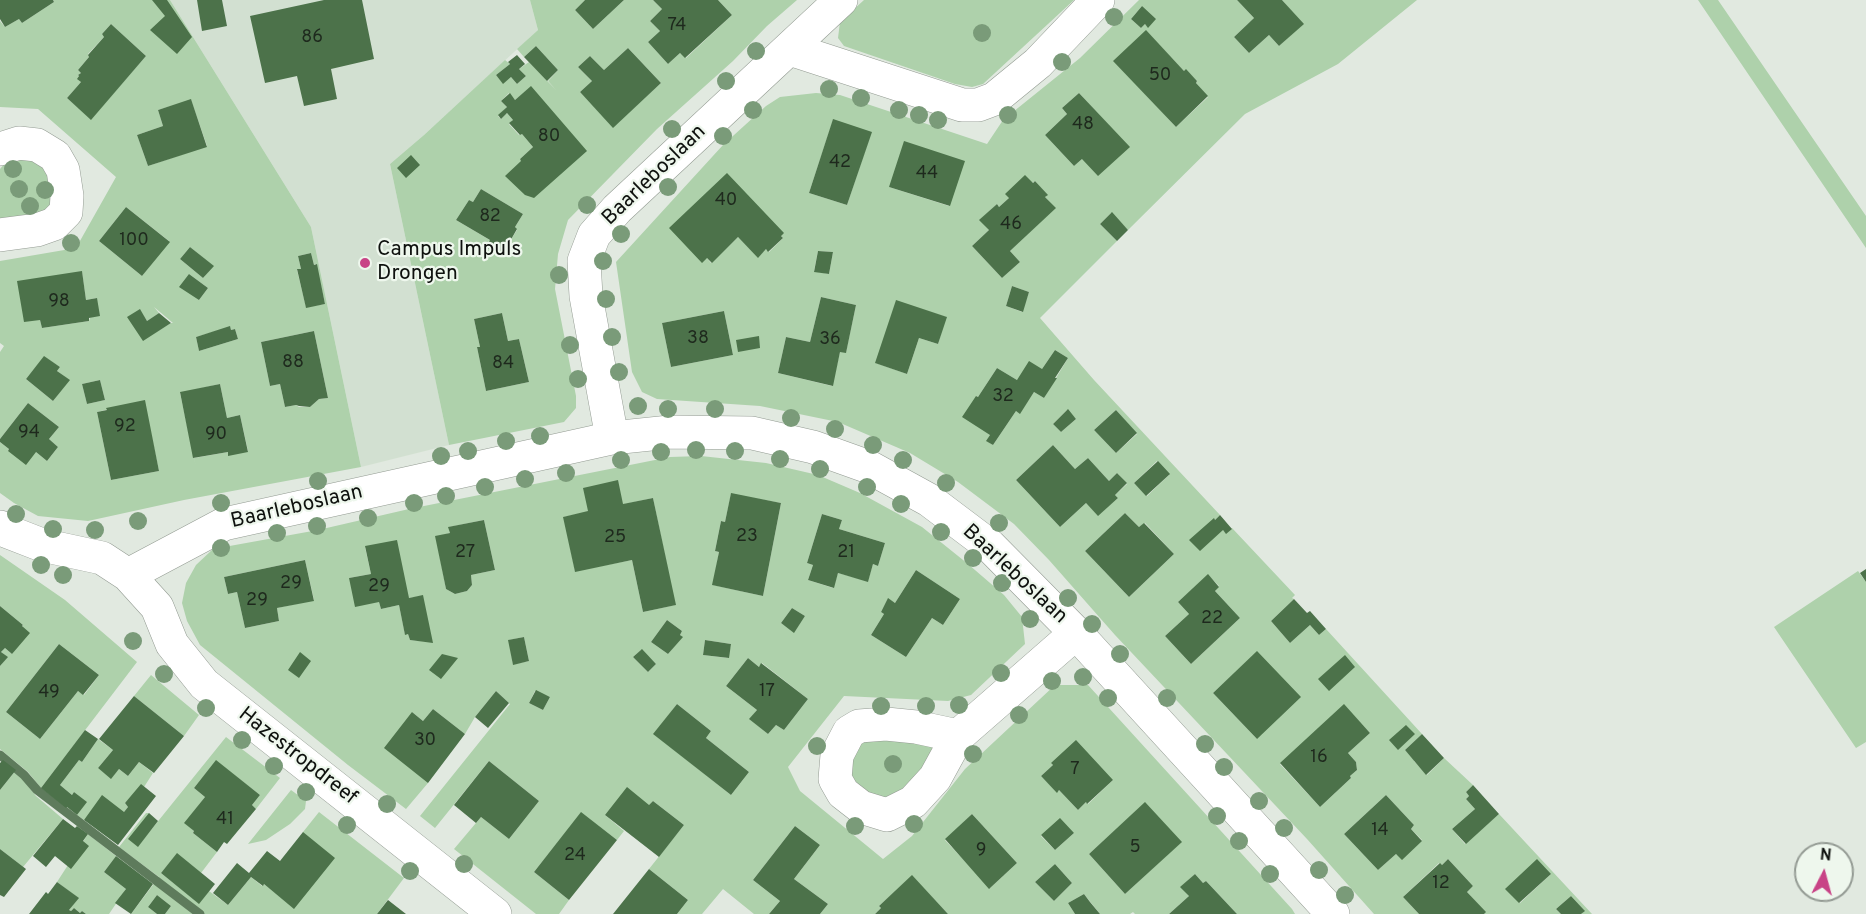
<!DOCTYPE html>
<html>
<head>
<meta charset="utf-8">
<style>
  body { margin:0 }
  #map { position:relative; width:1866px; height:914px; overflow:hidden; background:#e1e9e0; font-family:Overpass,sans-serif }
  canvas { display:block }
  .north { position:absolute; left:1794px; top:842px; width:60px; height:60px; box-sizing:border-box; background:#eef7ed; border:2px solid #949b94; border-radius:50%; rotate:6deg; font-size:16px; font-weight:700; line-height:24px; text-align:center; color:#0e110e }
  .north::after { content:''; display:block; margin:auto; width:21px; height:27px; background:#c84386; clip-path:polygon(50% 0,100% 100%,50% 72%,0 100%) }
</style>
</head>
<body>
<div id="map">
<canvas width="1866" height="914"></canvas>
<div class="north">N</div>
</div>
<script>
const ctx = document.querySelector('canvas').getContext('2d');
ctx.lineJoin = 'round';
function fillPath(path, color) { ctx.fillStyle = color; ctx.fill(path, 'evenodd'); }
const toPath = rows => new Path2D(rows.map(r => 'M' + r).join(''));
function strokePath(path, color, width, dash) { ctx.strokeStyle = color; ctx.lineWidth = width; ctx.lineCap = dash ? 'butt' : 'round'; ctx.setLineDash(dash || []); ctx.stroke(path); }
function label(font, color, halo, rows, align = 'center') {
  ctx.font = font + ' Overpass,sans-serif'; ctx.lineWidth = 4.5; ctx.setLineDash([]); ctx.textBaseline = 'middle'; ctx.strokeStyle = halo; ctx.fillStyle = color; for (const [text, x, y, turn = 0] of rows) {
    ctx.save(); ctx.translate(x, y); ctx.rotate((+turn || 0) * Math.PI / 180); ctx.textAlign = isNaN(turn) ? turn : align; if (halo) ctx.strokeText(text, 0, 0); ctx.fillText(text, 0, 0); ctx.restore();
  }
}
fillPath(toPath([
  [170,0,530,0,538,30,424,135,390,164,449,445,361,467,311,227]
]), '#d2e0d1');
fillPath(toPath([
  [53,0,170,0,311,227,361,467,184,500,88,521,38,516,14,503,0,493,0,442,9,449,8,451,36,452,47,461,58,447,49,439,59,427,28,403,0,439,0,352,4,346,0,343,0,261,76,248,116,177,38,109,0,107,0,21,5,27,19,19,22,23,54,2],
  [111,24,146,56,91,119,67,98,81,82,78,75,81,73,78,70,89,57,88,54,104,37,102,34],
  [191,100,207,146,148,166,137,135,163,126,158,110],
  [126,207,169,241,142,276,99,241],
  [190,247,213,266,203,278,180,259],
  [311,253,314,265,316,264,325,304,306,307,297,270,301,269,298,256],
  [82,272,86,300,97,298,89,321,42,328,40,320],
  [189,274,208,288,199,300],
  [154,307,173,323,171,323,143,340,140,310,147,321,159,313],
  [230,327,231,330,235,329,238,339,199,351,196,337],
  [314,331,328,398,319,399,310,407,299,407,296,405,285,407,280,384,270,386,261,342],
  [44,357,60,367,57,371,69,380,53,401,26,379],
  [100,380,105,400,87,404,82,384],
  [220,384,227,418,240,415,248,451,228,455,228,452,194,458,196,467,180,393],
  [144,401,159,471,111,480,97,412],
  [530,0,585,0,575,10,593,29,624,0,653,0,662,9,650,21,660,31,648,42,668,64,680,53,686,58,732,15,718,0,797,0,767,26,733,61,657,129,568,220,558,254,555,289,576,396,576,408,564,422,449,445,390,164,424,135,505,60,510,64,496,75,503,83,511,77,517,84,526,76,519,69,529,62,556,90,548,81,558,70,536,46,524,57,517,49,538,30],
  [628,48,661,83,613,127,580,92,592,81,578,67,590,56,604,70],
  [531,87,545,187,520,159,533,147,522,134,519,135,509,124,513,120,507,113,501,119,498,116,507,107,501,101,509,93,515,100],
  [481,189,523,214,515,227,517,230,505,249,456,220,469,200,473,202],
  [502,313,508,341,519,339,529,382,486,391,477,347,480,347,474,319],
  [864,0,1074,0,983,84,972,87,955,84,844,46,838,38,840,22],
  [1139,0,1237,0,1254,18,1234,37,1249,53,1269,35,1279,46,1303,24,1282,0,1417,0,1338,64,1245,114,1128,230,1111,213,1100,224,1117,241,1040,318,1094,380,1220,515,1215,520,1213,519,1223,530,1226,533,1232,528,1295,595,1292,598,1294,599,1271,621,1290,643,1310,625,1319,635,1326,629,1422,734,1405,750,1414,760,1414,761,1427,775,1444,758,1473,785,1466,792,1469,796,1466,799,1475,809,1452,829,1465,844,1499,814,1592,914,1581,914,1584,910,1571,896,1556,909,1561,914,1484,914,1485,912,1467,892,1473,886,1448,859,1442,865,1439,863,1403,897,1419,914,1374,914,1307,839,1115,635,1049,560,1014,524,958,482,910,453,838,422,760,406,657,399,642,392,632,372,616,262,723,145,766,106,780,97,816,93,840,95,987,144,1003,120,1080,58],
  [1142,6,1148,27,1145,24,1141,28,1131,19],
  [1146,31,1184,71,1186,70,1197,81,1196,83,1208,97,1176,127,1114,61],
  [1079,93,1129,147,1082,159,1074,166,1045,135,1067,114,1062,108],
  [833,120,871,133,847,205,809,193],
  [964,161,949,206,889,187],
  [727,174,783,238,769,252,766,249,758,257,738,237,711,263,707,258],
  [1035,181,1047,195,1045,197,1055,208,1010,251,1020,262,1002,278,972,246,989,230,980,220,997,204,999,207,1009,198],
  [818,251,833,252,829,274,814,271],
  [1012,286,1029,292,1022,312,1006,306],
  [821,297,856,305,846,352,840,352,832,386,778,373,786,337,810,342],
  [896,301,946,317,938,344,919,338,907,374,876,363],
  [724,311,733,355,671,367,662,323],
  [1055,350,1068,358,1044,398,1034,392,1020,413,1016,411,993,445,987,441,990,435,976,396,978,397,997,368,1017,380,1042,369],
  [1067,410,1076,419,1061,432,1053,424],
  [1116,410,1137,434,1116,453,1094,430],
  [1053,445,1075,469,1088,458,1109,481,1117,473,1127,484,1115,495,1118,498,1098,515,1086,503,1060,527,1016,480],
  [1157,461,1169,475,1147,496,1134,483],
  [1125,513,1139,527,1145,523,1174,554,1129,597,1085,551],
  [1208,575,1219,586,1215,591,1240,618,1191,664,1165,636,1189,614,1178,602],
  [1257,652,1257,739,1213,693],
  [1344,705,1370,733,1348,753,1356,762,1357,770,1350,776,1351,778,1320,807,1280,764],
  [1386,795,1414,825,1411,829,1422,840,1402,859,1396,854,1378,870,1344,834],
  [1551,874,1520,903,1506,889],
  [1698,0,1718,0,1866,216,1866,248],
  [28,155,53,172,50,209,38,216,0,222,0,169,6,162],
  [701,456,766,463,818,475,860,493,922,527,968,564,1004,595,1022,617,1025,644,971,695,948,701,844,696,788,767,800,791,883,859,912,836,965,769,1055,685,1088,685,1292,909,1295,914,1237,914,1206,881,1203,883,1195,874,1181,887,1189,896,1169,914,1135,914,1133,912,1130,914,1100,914,1084,894,1068,903,1075,914,948,914,912,876,879,906,881,908,875,914,820,914,828,904,794,879,820,845,795,826,753,880,780,901,769,914,754,914,723,889,702,914,677,914,688,900,649,869,684,825,653,801,649,805,605,815,624,831,617,840,581,813,534,872,569,900,559,914,536,914,454,849,481,817,509,839,539,801,489,761,435,828,420,816,510,704,496,691,475,717,465,734,433,709,423,721,412,712,428,783,406,809,348,765,200,645,187,621,182,603,186,583,196,565,213,549,318,530,409,509,670,457],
  [731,494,781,503,763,596,713,585,719,552,715,551,721,521,725,522],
  [653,498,675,605,643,612,632,560,575,571,564,517],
  [822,514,842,520,839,529,885,543,878,566,873,564,868,581,838,573,833,588,808,580,813,565,807,563],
  [484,520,495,570,471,575,472,585,467,591,455,594,446,589,436,537,450,533,449,527],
  [365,547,409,598,422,596,432,642,410,640,408,634,405,634,399,605,381,609,379,602,349,578,371,574],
  [305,560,314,600,277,608,279,621,245,628,237,592,228,594,224,577],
  [916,570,960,599,943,625,932,618,906,657,871,635,884,614,881,612,888,599,895,603],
  [792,608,805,616,794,632,781,623],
  [667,620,682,631,680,635,682,637,668,654,651,642],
  [524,637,529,661,513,664,509,640],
  [705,640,731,644,728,658,703,655],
  [641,650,656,664,648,672,633,657],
  [748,658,759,667,762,663,808,699,784,730,776,725,768,734,750,719,757,710,726,686],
  [535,691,550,697,543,710,529,703],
  [677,704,711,731,706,738,749,772,731,795,654,734],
  [1051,763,1113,780,1088,804,1086,802,1078,810,1059,790,1057,792,1041,776,1053,765],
  [1145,803,1181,842,1125,894,1089,854],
  [972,814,1017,863,990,888,945,840],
  [1074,833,1055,850,1041,836,1041,835],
  [1055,864,1072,883,1054,901,1035,882],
  [0,555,65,600,137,662,41,788,28,772,0,749,0,666,7,657,1,652,5,648,12,654,23,625,0,606],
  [59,644,99,675,84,695,78,691,40,739,6,712],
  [1858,571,1866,582,1866,742,1856,748,1774,627],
  [151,675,199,715,184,736,134,696],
  [226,737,280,778,256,809,252,805,260,795,216,761,194,788,205,797,185,823,194,831,193,833,217,852,201,873,177,854,161,873,199,903,209,891,228,905,251,877,262,886,264,884,294,908,303,832,319,812,404,878,377,914,165,914,171,906,157,895,148,907,157,914,131,914,159,877,119,847,146,813,149,813,138,846],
  [869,737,938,740,917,777,895,795,885,799,873,798,850,780,855,748],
  [98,739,113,750,98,768,111,778,119,769,128,776,139,762,153,773,144,787,125,803,128,807,124,812,84,820,77,815,86,802,74,792,72,795,60,785,79,760,82,762],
  [16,770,36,796,63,819,23,867,0,849,0,790],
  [291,790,306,801,305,809,290,824,266,840,248,844],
  [88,834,116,856,104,872,126,889,109,914,86,914,82,911,80,913,74,908,71,911,69,910,78,898,57,882]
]), '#aed1ab');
strokePath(toPath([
  [0,755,24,775,37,790,200,914]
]), '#5e7b5c', 9);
fillPath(toPath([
  [0,0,53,0,54,2,22,23,19,19,5,27,0,19],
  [152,0,167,0,192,37,177,54,150,30,165,16],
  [197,0,222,0,227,26,202,31],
  [324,0,362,0,374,59,331,69,337,99,304,106,297,76,265,83,250,16],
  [585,0,624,0,593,29,575,10],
  [653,0,718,0,732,15,685,58,680,53,668,64,648,42,660,31,650,21,662,9],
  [1237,0,1282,0,1304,24,1279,46,1269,35,1249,53,1234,37,1254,18],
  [1142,6,1156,19,1148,28,1145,24,1141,28,1131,19],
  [111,24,146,56,91,120,67,98,81,82,77,79,79,76,78,75,81,73,78,70,89,57,88,55,104,37,102,34],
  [1146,30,1184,71,1186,69,1197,81,1196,83,1208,96,1176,127,1113,61],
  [536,46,558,70,547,81,524,57],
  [628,48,661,83,613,128,580,92,592,81,578,67,590,56,604,70],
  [517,55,525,64,519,69,526,76,517,84,511,77,503,84,496,75,510,64,508,62],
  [531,86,587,151,534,198,525,195,505,176,521,161,520,159,533,147,522,134,520,135,509,123,513,120,507,113,501,119,498,115,507,107,501,101,510,93,515,100],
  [1079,93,1130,147,1098,176,1082,159,1074,166,1045,135,1067,114,1062,108],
  [191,99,207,147,148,166,137,135,163,126,158,110],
  [833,119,872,132,847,205,809,193],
  [904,141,965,161,950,206,889,187],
  [411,155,420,165,406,178,397,168],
  [727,173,784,233,781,236,783,238,768,252,766,249,758,258,738,237,712,263,707,258,702,263,669,228],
  [1025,175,1033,183,1035,181,1048,195,1045,197,1056,208,1010,251,1020,262,1002,278,972,246,989,230,979,220,997,204,999,207,1009,198,1005,194],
  [481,189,523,214,515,227,517,229,501,257,486,247,490,240,456,220,469,200,473,202],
  [126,207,170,242,142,276,99,241],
  [1112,212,1128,230,1117,241,1100,224],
  [190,247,214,266,203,278,180,259],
  [818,251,833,252,829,274,814,272],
  [311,253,314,265,317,264,325,304,306,308,297,269,301,269,298,256],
  [82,271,86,300,97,298,100,316,89,318,89,321,42,328,40,320,24,322,17,281],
  [189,274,208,288,199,300,179,287],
  [1012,286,1029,292,1023,312,1006,306],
  [821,297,856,305,846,353,840,352,833,386,778,373,786,337,810,342],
  [896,300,947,317,938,344,919,338,907,374,875,363],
  [140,309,147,321,159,313,171,323,143,341,127,317],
  [724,311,733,355,671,367,662,323],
  [502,313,508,341,519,339,529,382,486,391,477,347,480,347,474,319],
  [230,326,231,330,235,329,238,339,199,351,196,337],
  [314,331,328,398,319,399,310,407,299,406,296,405,285,407,280,384,270,386,261,342],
  [759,336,760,348,738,352,736,340],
  [1055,350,1068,358,1055,378,1057,378,1044,398,1034,392,1020,414,1016,411,993,445,986,441,990,435,962,417,976,396,978,397,997,368,1017,380,1029,361,1042,369],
  [44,356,60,367,57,371,70,380,53,401,26,379],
  [100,380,105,400,87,404,82,384],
  [220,384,227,418,240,415,248,452,228,456,228,452,193,458,180,392],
  [145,400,159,471,111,480,97,412,107,410,106,408],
  [28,403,59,427,49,439,58,447,47,461,36,452,26,465,8,451,9,449,0,442,0,439],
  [1068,409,1076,419,1061,432,1053,424],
  [1116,410,1137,433,1116,453,1094,430],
  [1053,445,1075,469,1088,458,1109,481,1117,473,1127,483,1115,495,1118,498,1098,516,1086,503,1060,527,1016,480],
  [1158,461,1170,474,1146,496,1134,483],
  [618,480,623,504,653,498,676,605,643,612,632,560,575,572,563,517,588,511,583,488],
  [731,493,781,503,763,596,712,585,719,552,715,551,721,521,725,522],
  [1125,513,1139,527,1144,523,1174,554,1129,597,1085,551],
  [822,514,842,520,839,529,885,543,878,566,873,564,868,582,838,573,834,588,808,580,813,565,807,563],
  [1220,515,1232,529,1226,534,1223,530,1200,551,1189,540,1214,518,1215,520],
  [484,520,495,570,471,575,472,585,467,591,455,594,446,589,435,536,450,533,448,527],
  [397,540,409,598,423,595,433,643,410,640,408,634,405,635,399,605,381,609,379,602,355,607,349,578,371,574,365,546],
  [305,560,314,601,277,608,279,621,245,628,237,592,228,594,224,577],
  [1866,569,1866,582,1860,573],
  [916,570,960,599,943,625,932,618,906,657,871,635,884,614,881,612,888,598,895,603],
  [1208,574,1219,587,1215,591,1240,618,1191,664,1165,636,1189,614,1178,602],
  [1294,599,1307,613,1310,611,1326,629,1319,635,1310,625,1290,643,1271,621],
  [0,606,23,625,22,626,30,633,12,654,5,648,1,652,8,657,0,666],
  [792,608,805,616,794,633,781,623],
  [667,620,682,631,680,635,683,637,668,654,651,642],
  [524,637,529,661,513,665,508,640],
  [705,640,731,644,729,658,703,655],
  [59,644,99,675,83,695,78,691,40,739,6,712],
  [642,649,656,664,648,672,633,657],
  [1257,651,1301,697,1257,739,1213,693],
  [300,652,311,661,299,678,288,670],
  [442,654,458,658,441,679,429,670],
  [1345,655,1355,667,1329,691,1318,679],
  [748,658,759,667,761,663,808,699,784,730,776,725,768,734,749,719,757,710,726,686],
  [536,690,550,697,543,710,529,703],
  [496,691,509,703,488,728,475,717],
  [134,696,184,736,154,773,139,762,128,776,119,769,111,779,98,768,113,750,99,739],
  [677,704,711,731,706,738,749,772,731,795,653,734],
  [1344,704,1370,733,1348,753,1356,762,1357,770,1350,776,1351,778,1320,807,1280,763],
  [433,709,465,734,428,783,384,748,412,712,423,721],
  [1406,725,1415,734,1398,750,1389,740],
  [85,730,98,739,82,762,79,760,60,785,72,795,74,792,87,802,77,815,67,807,66,808,41,788],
  [1422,734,1444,758,1426,775,1405,750],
  [1076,740,1113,780,1087,804,1086,802,1078,810,1059,790,1057,793,1041,776,1053,765,1051,763],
  [3,760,16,770,0,790,0,763],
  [216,760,260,795,252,805,256,809,227,844,224,842,217,852,193,833,194,831,184,823,205,797,194,788],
  [489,761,539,801,509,839,481,817,476,823,454,805],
  [141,784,156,796,118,845,84,820,102,795,124,812,128,807,125,803],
  [1473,785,1499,814,1466,844,1452,829,1475,809,1466,799,1469,796,1466,792],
  [627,787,649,805,653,801,684,825,659,857,605,815],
  [1386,795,1414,825,1411,829,1422,841,1402,860,1396,854,1378,870,1344,834],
  [1145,802,1182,842,1125,894,1089,854],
  [581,812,617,840,569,900,534,872],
  [149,813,158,821,138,847,128,839],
  [972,814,1017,863,989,889,945,839],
  [1060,818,1074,833,1055,850,1041,835],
  [63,819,75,828,77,826,88,834,83,841,89,846,71,869,55,856,46,867,33,856],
  [795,826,820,845,794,879,828,904,820,914,769,914,780,901,753,880],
  [303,832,335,858,294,909,264,884,263,886,251,877,228,905,213,893,237,863,249,873,267,851,280,861],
  [0,849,26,869,4,897,0,895],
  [177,853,215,884,199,904,161,873],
  [116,856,153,884,131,914,115,903,126,889,104,872],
  [1448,859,1473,886,1467,892,1486,912,1484,914,1419,914,1403,897,1440,863,1442,865],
  [1537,859,1551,874,1519,903,1505,889],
  [1055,864,1072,883,1054,901,1035,882],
  [649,869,688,900,677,914,613,914],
  [1195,874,1203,883,1206,881,1237,914,1169,914,1189,896,1180,887],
  [912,875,948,914,875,914,881,908,879,906],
  [57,882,79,898,69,910,71,911,74,908,80,913,82,911,86,914,29,914,46,892,48,894],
  [1084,894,1090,902,1100,914,1075,914,1068,903],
  [157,895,171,906,165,914,157,914,148,907],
  [1571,896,1585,911,1581,914,1561,914,1556,909],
  [388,900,406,914,377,914]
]), '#4c724a');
const minor = toPath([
  [790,49,962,105,978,105,994,99,1038,63,1098,0],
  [0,149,19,143,37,145,55,156,63,170,67,196,66,212,54,224,37,230,0,235],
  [612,438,586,296,584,261,594,235,617,209,841,0],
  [0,527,6,531,42,545,102,558,128,575,157,607,172,644,204,684,495,914],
  [128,575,224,524,612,438,670,432,752,433,813,447,869,467,929,500,990,546,1076,633,1333,914],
  [958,736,935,778,913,802,887,815,861,807,843,793,835,779,837,755,849,732,859,726,886,724,916,727,958,736,1076,633]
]);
strokePath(minor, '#939b92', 34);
strokePath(minor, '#fff', 33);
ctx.fillStyle = '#7a9b79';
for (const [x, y] of [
  [1114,17],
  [982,33],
  [756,51],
  [1062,62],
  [726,81],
  [829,89],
  [861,98],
  [753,110],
  [899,110],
  [919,115],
  [1008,115],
  [938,120],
  [672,129],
  [723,136],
  [13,169],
  [668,187],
  [19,189],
  [45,190],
  [587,205],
  [30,206],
  [621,234],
  [71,243],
  [603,261],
  [559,275],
  [606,299],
  [612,337],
  [570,345],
  [619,372],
  [578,379],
  [638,406],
  [668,409],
  [715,409],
  [791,418],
  [835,429],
  [540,436],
  [506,441],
  [873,445],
  [696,450],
  [468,451],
  [735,451],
  [661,452],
  [441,456],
  [780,459],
  [621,460],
  [903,460],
  [820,469],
  [566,473],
  [525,479],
  [318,481],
  [946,483],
  [485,487],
  [867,487],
  [446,496],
  [221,503],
  [414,503],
  [901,504],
  [16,514],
  [368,518],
  [138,521],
  [999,523],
  [317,526],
  [53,529],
  [95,530],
  [941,532],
  [277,533],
  [221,548],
  [973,558],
  [41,565],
  [63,575],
  [1002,583],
  [1068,598],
  [1030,619],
  [1092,624],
  [133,641],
  [1120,654],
  [1001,673],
  [164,674],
  [1083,677],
  [1052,681],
  [1108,698],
  [1167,698],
  [959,705],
  [881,706],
  [926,706],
  [206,708],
  [1019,715],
  [242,740],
  [1205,744],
  [817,746],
  [973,754],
  [893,764],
  [274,766],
  [1224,767],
  [306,792],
  [1259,801],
  [387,804],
  [1217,816],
  [914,824],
  [347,825],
  [855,826],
  [1284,828],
  [1239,841],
  [464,864],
  [1319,870],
  [410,871],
  [1270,874],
  [1345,895]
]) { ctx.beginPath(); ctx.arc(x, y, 9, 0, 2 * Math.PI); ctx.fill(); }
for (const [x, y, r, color] of [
  [365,263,6,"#c84386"]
]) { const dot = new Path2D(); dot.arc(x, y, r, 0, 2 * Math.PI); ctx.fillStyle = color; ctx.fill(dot); strokePath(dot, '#eef7ed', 2); }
label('18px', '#1e291d', null, [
  ["74",677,26],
  ["86",312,38],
  ["50",1160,76],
  ["48",1083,125],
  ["80",549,137],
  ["42",840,163],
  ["44",927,174],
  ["40",726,201],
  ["82",490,217],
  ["46",1011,225],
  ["100",134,241],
  ["98",59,302],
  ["38",698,339],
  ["36",830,340],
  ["88",293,363],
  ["84",503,364],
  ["32",1003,397],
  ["92",125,427],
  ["94",29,433],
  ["90",216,435],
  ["23",747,537],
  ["25",615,538],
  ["27",465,553],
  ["21",846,553],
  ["29",291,584],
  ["29",379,587],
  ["29",257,601],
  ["22",1212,619],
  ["17",767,692],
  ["49",49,693],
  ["30",425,741],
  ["16",1319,758],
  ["7",1075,770],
  ["41",225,820],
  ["14",1380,831],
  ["5",1135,848],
  ["9",981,851],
  ["24",575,856],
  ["12",1441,884]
]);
label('21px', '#0e110e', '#eef7ed', [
  ["Baarleboslaan",655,176,-44],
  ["Baarleboslaan",297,508,-13],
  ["Baarleboslaan",1014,575,43],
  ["Hazestropdreef",297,757,38]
]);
label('21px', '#0e110e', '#eef7ed', [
  ["Campus Impuls",377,251],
  ["Drongen",377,275]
], 'left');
</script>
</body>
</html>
